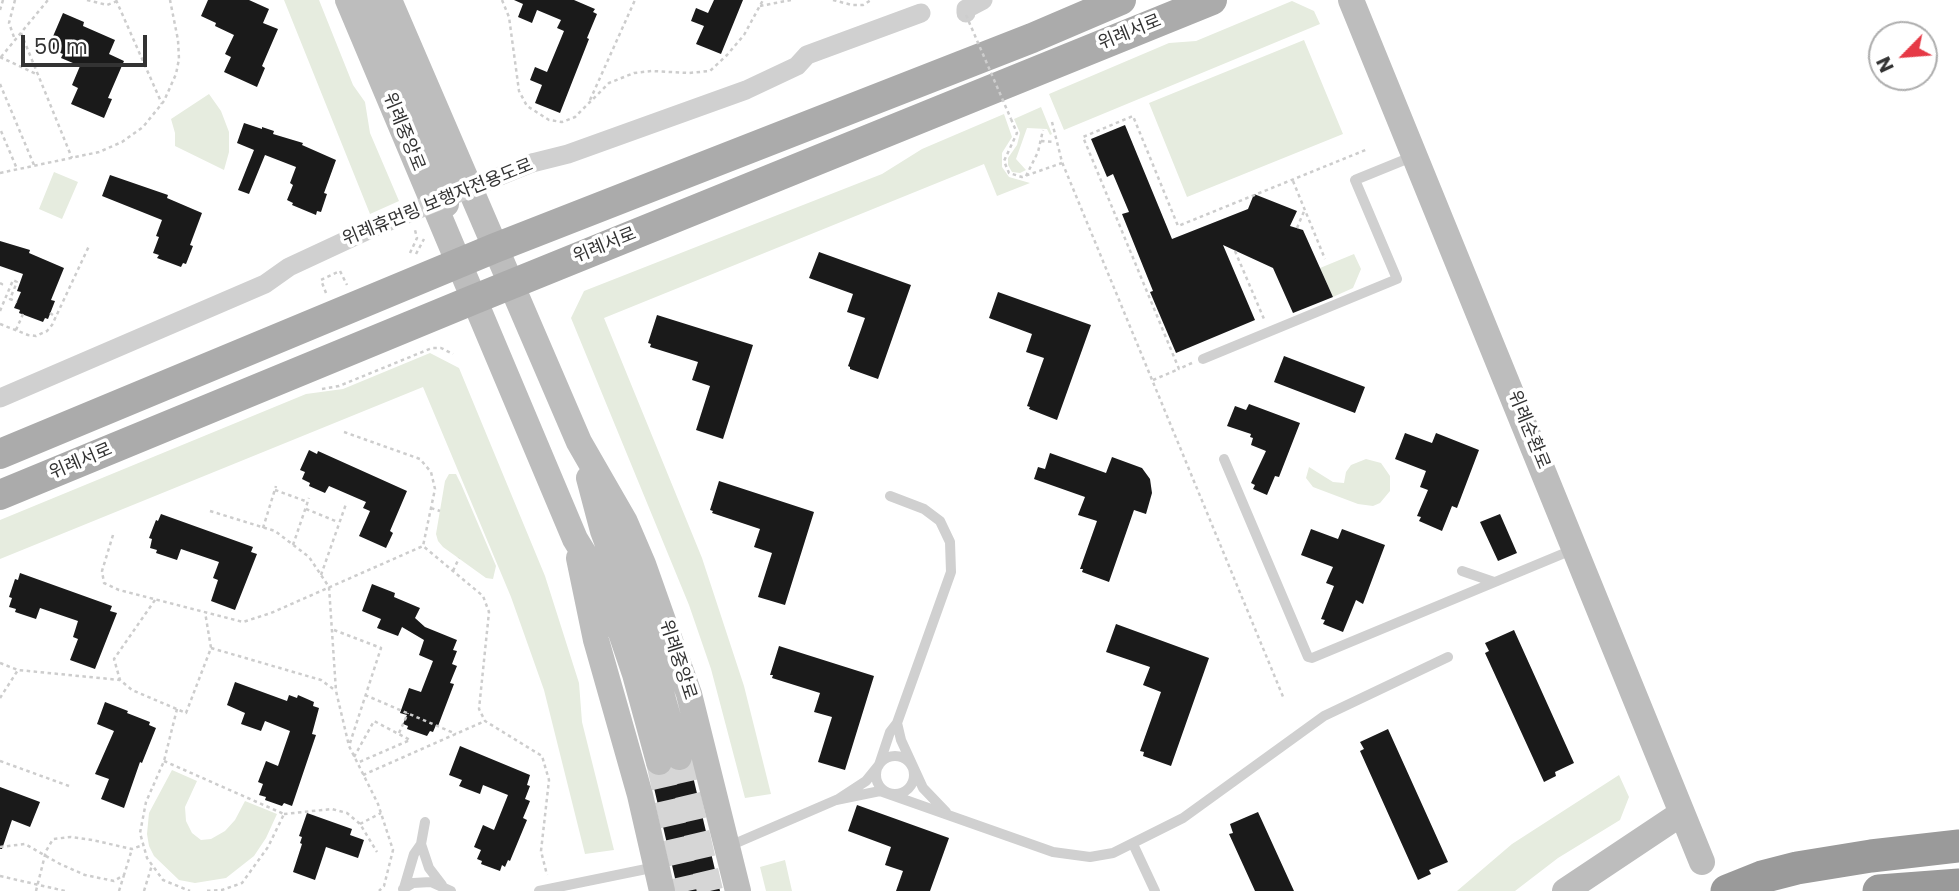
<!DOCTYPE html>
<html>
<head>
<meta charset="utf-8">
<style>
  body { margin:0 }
  #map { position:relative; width:1959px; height:891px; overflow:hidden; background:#fff; font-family:Poppins,sans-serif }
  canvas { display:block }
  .north { position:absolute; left:1868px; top:21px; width:70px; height:70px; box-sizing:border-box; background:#fff; border:2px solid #adadad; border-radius:50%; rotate:245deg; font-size:19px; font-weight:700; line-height:28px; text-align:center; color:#333 }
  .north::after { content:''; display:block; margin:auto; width:24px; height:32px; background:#e63946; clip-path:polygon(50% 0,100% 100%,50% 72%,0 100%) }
  .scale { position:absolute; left:21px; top:35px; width:126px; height:32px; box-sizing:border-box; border:4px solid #333; border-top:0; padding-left:9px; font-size:21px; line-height:24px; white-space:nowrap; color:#333; -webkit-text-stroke:5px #fff; paint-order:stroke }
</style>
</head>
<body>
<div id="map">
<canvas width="1959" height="891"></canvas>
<div class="north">N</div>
<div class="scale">50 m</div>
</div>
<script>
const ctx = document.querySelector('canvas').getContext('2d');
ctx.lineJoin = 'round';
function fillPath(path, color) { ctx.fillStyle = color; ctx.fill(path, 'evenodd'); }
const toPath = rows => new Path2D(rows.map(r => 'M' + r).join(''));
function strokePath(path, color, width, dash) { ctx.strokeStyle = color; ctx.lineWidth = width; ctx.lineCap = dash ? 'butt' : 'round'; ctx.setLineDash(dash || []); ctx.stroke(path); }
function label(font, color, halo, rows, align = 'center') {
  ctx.font = font + ' Poppins,"Noto Sans KR",sans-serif'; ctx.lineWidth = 7; ctx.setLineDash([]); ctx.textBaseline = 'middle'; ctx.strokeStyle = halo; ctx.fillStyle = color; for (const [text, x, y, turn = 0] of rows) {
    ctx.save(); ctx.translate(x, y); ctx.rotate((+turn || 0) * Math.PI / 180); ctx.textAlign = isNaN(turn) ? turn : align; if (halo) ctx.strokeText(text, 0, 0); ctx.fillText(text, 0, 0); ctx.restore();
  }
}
fillPath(toPath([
  [284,0,319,0,353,85,365,102,370,133,399,201,370,214],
  [1292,1,1314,11,1320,24,1064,130,1049,94,1169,43,1196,41],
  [1304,40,1343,134,1187,197,1149,103],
  [209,94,221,111,229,132,229,152,224,170,175,146,175,133,171,119],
  [1041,107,1052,134,1050,135,1047,129,1027,128,1016,159,1026,170,1020,173,1012,172,1008,165,1008,158,1017,145,1020,133,1014,119],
  [1004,114,1012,137,1002,153,1002,167,1009,177,1030,183,997,196,984,164,604,318,702,558,744,686,771,794,745,798,711,669,689,605,571,318,584,291,882,174,922,149],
  [54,172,78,182,62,219,39,209],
  [1354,254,1361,269,1353,288,1333,297,1320,268],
  [430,353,459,368,545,576,579,683,582,722,614,850,585,854,544,690,511,597,423,387,0,559,0,520,306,394,343,389],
  [1366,459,1381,463,1390,476,1390,491,1380,503,1373,506,1358,504,1313,487,1306,478,1309,467,1333,482,1344,483,1346,472,1351,465],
  [449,474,456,474,461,484,496,566,493,579,486,578,443,547,438,541,436,534,445,481],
  [172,770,197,781,185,807,186,821,192,833,201,840,211,839,225,831,235,820,245,801,277,814,266,838,254,856,226,878,195,883,179,880,154,856,149,846,147,834,149,813],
  [1619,775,1629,797,1620,820,1558,858,1515,891,1457,891,1512,844],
  [785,860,792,891,766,891,760,867]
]), '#e6ecdf');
fillPath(toPath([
  [208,0,249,0,269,9,263,23,278,29,262,66,265,68,257,87,224,72,231,57,225,54,234,35,215,26,216,23,201,16],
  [514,0,574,0,595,9,593,12,597,14,587,38,589,39,560,113,535,103,542,85,530,80,535,67,547,72,564,31,557,28,561,20,537,10,532,23,518,17,523,4],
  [714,0,743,0,721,54,696,44,704,26,691,21,696,8,708,13],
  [63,13,84,22,83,26,115,40,109,54,124,61,108,98,112,99,104,118,71,104,78,88,72,85,80,66,61,58,63,54,48,48],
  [244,123,262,129,262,127,274,131,273,134,303,143,302,145,336,160,324,193,327,194,321,212,317,211,316,215,292,205,293,203,287,200,293,185,290,183,296,167,265,155,249,194,238,190,254,150,237,143],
  [1125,125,1172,239,1248,209,1254,194,1297,211,1290,226,1303,230,1333,297,1293,313,1273,268,1223,245,1255,320,1176,353,1150,292,1153,291,1122,214,1129,212,1113,174,1107,177,1091,139],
  [110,175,168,195,167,198,202,213,190,245,193,246,186,264,183,263,181,267,157,258,159,255,153,253,159,237,156,236,162,220,102,196],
  [0,241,30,250,29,253,64,268,51,300,55,301,48,319,45,318,43,322,19,313,20,310,14,308,21,292,17,291,23,274,0,266],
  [819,252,911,285,878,379,850,369,850,367,848,366,865,318,847,312,853,294,809,278],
  [998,292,1091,325,1057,420,1029,409,1030,407,1027,406,1044,358,1026,352,1032,334,989,318],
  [657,315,753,345,723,439,696,430,710,386,692,380,698,362,650,347,651,344,648,343],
  [1284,356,1365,387,1355,413,1274,382],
  [1249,404,1300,423,1279,477,1275,476,1267,495,1253,489,1255,485,1251,483,1266,451,1251,445,1253,438,1250,437,1251,434,1227,426,1235,406,1246,410],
  [1405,433,1432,443,1436,433,1479,450,1457,508,1452,506,1442,531,1419,521,1421,517,1417,516,1428,490,1420,487,1426,471,1395,459],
  [309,450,317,454,318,451,407,491,390,531,393,533,386,548,359,536,370,511,363,508,366,502,329,486,325,493,309,486,310,483,302,479,305,472,300,470],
  [1050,453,1106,473,1112,457,1142,468,1150,479,1152,493,1146,514,1134,510,1109,582,1082,572,1083,569,1080,569,1097,521,1078,515,1085,497,1034,479,1038,467,1045,469],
  [719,481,814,512,785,605,758,597,772,553,754,547,760,529,712,513,713,511,710,510],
  [161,514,253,547,251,552,257,554,235,610,211,601,218,580,213,578,219,562,181,549,177,560,156,553,157,550,150,548,152,539,149,538,156,520,158,521],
  [1500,514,1517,553,1498,561,1480,522],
  [1311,529,1338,539,1342,529,1385,545,1363,604,1356,600,1343,632,1323,624,1325,620,1321,619,1334,586,1326,583,1333,567,1301,555],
  [20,573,112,606,110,611,117,613,95,669,70,660,78,639,73,637,78,621,40,608,36,619,15,612,16,609,9,607,12,598,9,597,15,579,18,580],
  [372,584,395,593,394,597,420,608,415,618,425,627,457,640,453,650,457,651,452,664,457,666,450,683,454,684,438,726,436,725,433,732,430,731,427,736,407,729,408,726,403,724,407,715,400,713,409,688,421,692,433,661,419,655,424,640,402,627,398,636,377,628,381,619,362,611],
  [1116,624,1209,658,1171,766,1143,756,1144,752,1140,751,1161,692,1143,685,1150,667,1106,652],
  [1514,630,1574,763,1555,772,1556,776,1544,782,1485,653,1489,651,1485,643],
  [779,646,874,676,845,770,818,762,832,717,814,712,820,693,772,678,773,675,770,675],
  [235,682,287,701,289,695,297,698,298,695,314,702,313,706,319,708,312,734,316,735,292,806,284,803,282,806,265,800,266,797,259,795,263,784,258,782,266,761,278,766,290,731,265,721,261,731,241,724,245,713,227,705],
  [105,702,128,711,127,713,150,722,149,725,156,728,142,763,140,762,124,808,101,799,109,779,95,774,114,731,97,724],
  [1388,729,1448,862,1429,870,1431,874,1418,880,1360,751,1364,749,1360,742],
  [460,746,530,775,527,785,530,786,525,799,530,801,523,818,527,820,510,861,508,860,505,867,502,865,500,871,481,864,482,861,477,859,481,850,474,847,483,825,494,830,508,795,483,785,480,794,459,786,462,780,449,775],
  [691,768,720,891,678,891,651,775,662,777,672,770,683,772],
  [0,787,40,802,30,827,12,820,2,849,0,849],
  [857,805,949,838,930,891,896,891,903,871,885,865,891,847,848,831],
  [1258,812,1294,891,1255,891,1229,834,1233,833,1230,824],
  [307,813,352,829,350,835,364,840,358,858,326,847,315,880,293,872,302,844,300,843,302,837,299,836]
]), '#1a1a1a');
strokePath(toPath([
  [679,757,710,891],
  [659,762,688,891]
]), '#d6d6d6', 26, [26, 13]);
strokePath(toPath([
  [15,0,9,23,15,40],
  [87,0,107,5,120,0],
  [116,0,162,104],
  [502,0,509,17,519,91,527,106,549,120,562,122,575,117,609,83,634,73,652,71,689,73,710,71,727,55,744,35,763,0],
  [833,0,852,5,863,5,871,0],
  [760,6,791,0],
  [0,10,3,0],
  [21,33,72,158],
  [0,57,38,75],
  [1,57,48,0],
  [0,84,34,165],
  [590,100,635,0],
  [1011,119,1017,133,1004,161,1009,173,1022,177,1062,163],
  [1052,122,1062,162,1284,699],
  [1,131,17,169],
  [1041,141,1055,142],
  [0,173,99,152,122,142,143,127,164,101,176,74,179,59,178,40,170,0],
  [1026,176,1038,152,1043,130],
  [1293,181,1325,259],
  [1297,228,1305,209],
  [1235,251,1264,319],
  [410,253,417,238,415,230],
  [416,254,424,239],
  [0,283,2,284,0,288],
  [326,293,321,280,340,271,347,285],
  [0,311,13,280,17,282,10,299,17,302],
  [50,313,56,317],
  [0,324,28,335,36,336,47,331,52,325,89,246],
  [16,330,23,314],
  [1192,363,1179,369,1083,137,1133,116,1178,226,1368,149],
  [1153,380,1179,369],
  [322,389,339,386,432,348,441,348,453,354],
  [344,432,420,459,431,472,435,489,423,546],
  [275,490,308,502],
  [431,508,440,511],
  [306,509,338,522],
  [210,511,275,531,309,557,329,587,336,691,349,746,378,804,393,850,384,886,379,891],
  [263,528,276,486],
  [113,535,102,571,104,583,119,590,243,622,271,613,423,546,483,596,489,612,479,709,485,721,542,756,549,780,541,851,547,875],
  [293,545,309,498],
  [453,571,459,558],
  [321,575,346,504],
  [155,600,114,659,120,680,132,690,186,713,211,648,205,612],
  [334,630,381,648,350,743],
  [211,648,321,680,336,691],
  [0,663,18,670],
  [365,695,456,734],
  [0,698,18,670,120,680],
  [177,709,164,761,146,802,140,833,147,858,163,880,190,891],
  [399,733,408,713],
  [354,757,374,721,410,740,357,763],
  [0,761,69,786],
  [164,761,284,814,268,847,242,883,222,890,204,891],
  [363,775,485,721],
  [284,814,332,809,347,813,360,824,377,852],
  [360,824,381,813],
  [0,847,25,844,60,864,85,875,114,881,124,875,132,849],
  [0,876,65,891],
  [36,891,46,851,53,839,71,837,92,840,132,849,143,845],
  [119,891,124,875],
  [144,891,152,865]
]), '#cdcdcd', 2.5, [3.5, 3.5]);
strokePath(toPath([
  [1203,359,1397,279,1355,180,1414,156],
  [1224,459,1308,657,1312,658,1572,550],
  [1462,571,1494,582],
  [897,723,901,740,923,788,946,812],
  '876 775a19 19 0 1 1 38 0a19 19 0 1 1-38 0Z',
  [837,800,866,781,879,765,890,732,897,723,951,572,950,542,940,521,924,509,890,496],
  [421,844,429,868,442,885],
  [1133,844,1155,891],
  [727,847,836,800,880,791,1053,852,1090,857,1113,853,1183,818,1324,716,1448,657],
  [404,888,414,854,421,844,425,822],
  [403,889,413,883,431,882,451,891],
  [539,891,656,867]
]), '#d0d0d0', 10);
strokePath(toPath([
  [966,13,966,9,983,0],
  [532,163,568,154,746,90,797,66,807,55,921,13],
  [0,398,265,284,289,267,375,227]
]), '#d0d0d0', 19);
strokePath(toPath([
  [348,0,575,539,607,591,635,674,659,762],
  [369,0,437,165,446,204],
  [389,0,579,442,625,522,643,564,689,694,738,891],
  [1351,0,1702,862],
  [589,478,603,531,654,667,679,757],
  [579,558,596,640,640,795,662,891],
  [1565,891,1682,813]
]), '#bdbdbd', 26);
strokePath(toPath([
  [0,454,495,248,1032,38,1121,0],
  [0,495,475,299,1212,0]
]), '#ababab', 30);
strokePath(toPath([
  [1727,891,1762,877,1797,868,1871,856,1959,846],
  [1879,891,1959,885]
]), '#9a9a9a', 33);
strokePath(toPath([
  [966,15,1011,119]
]), '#cdcdcd', 2.5, [3.5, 3.5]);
strokePath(toPath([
  [375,227,532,163]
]), '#d0d0d0', 19);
label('18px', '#333', '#fff', [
  ["위례서로",1130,33,-22],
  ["위례중앙로",403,132,68],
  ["위례휴먼링 보행자전용도로",438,203,-22],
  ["위례서로",605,246,-22],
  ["위례순환로",1528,430,68],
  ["위례서로",81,462,-23],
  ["위례중앙로",677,660,72]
]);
</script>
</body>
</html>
